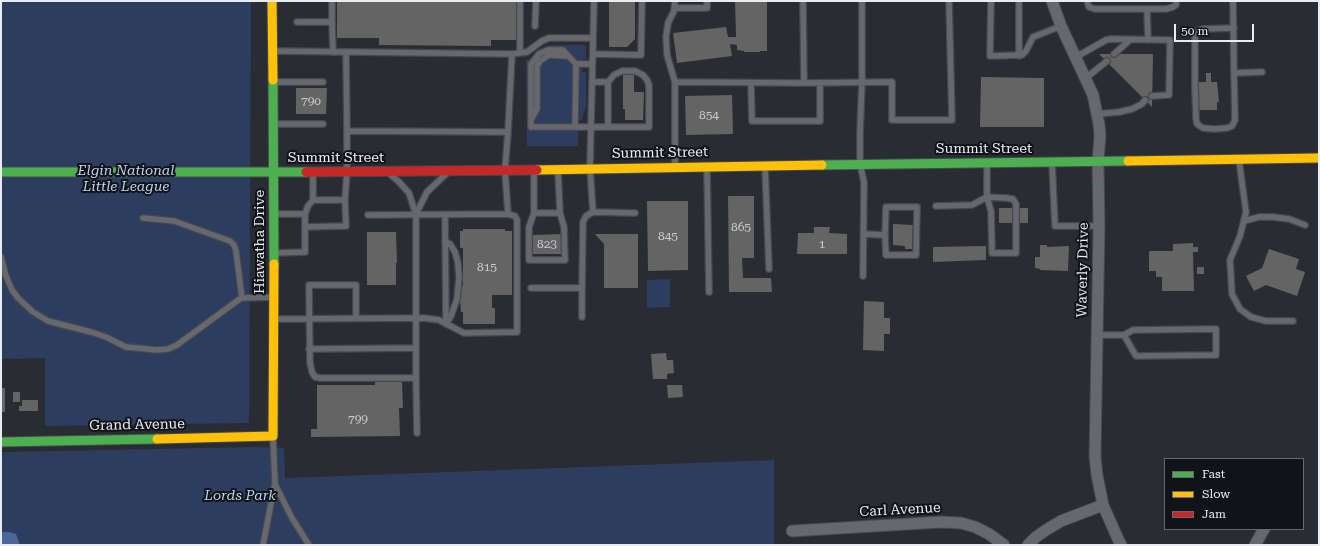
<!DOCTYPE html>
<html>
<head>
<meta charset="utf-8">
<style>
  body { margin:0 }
  #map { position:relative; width:1320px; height:546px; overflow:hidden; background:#292c32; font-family:"Roboto Serif",serif }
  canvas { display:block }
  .frame { position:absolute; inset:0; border:2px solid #e8ecf4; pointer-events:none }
  .legend { position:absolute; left:1164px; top:458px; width:140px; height:72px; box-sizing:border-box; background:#101318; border:1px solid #666a70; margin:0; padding:5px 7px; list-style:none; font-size:12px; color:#e8ecf4 }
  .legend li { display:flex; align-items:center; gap:8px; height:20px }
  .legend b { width:20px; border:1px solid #666a70 }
  .scale { position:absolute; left:1174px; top:24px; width:80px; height:18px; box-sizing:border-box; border:2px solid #e8ecf4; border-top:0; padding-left:5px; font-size:12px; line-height:14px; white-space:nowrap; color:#e8ecf4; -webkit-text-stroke:3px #101318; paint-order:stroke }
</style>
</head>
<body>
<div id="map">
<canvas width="1320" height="546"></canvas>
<div class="frame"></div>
<ul class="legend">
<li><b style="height:5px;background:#4caf50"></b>Fast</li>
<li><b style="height:5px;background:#ffc107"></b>Slow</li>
<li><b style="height:5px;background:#c62828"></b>Jam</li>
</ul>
<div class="scale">50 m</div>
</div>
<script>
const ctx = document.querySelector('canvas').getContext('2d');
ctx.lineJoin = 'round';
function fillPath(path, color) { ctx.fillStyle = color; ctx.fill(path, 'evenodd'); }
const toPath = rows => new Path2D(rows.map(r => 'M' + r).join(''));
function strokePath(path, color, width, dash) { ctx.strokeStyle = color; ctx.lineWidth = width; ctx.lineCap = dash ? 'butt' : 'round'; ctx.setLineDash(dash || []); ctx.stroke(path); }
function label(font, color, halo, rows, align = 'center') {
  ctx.font = font + ' "Roboto Serif",serif'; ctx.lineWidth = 4; ctx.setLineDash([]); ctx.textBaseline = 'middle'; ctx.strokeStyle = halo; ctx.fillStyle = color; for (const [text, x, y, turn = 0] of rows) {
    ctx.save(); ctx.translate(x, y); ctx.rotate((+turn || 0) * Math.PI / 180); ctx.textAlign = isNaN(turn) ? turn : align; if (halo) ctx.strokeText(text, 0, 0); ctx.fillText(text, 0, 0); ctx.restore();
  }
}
fillPath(toPath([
  [1,1,251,1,249,423,45,426,45,358,1,359],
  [549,45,585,45,586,48,586,59,582,59,582,72,586,72,586,105,582,120,578,120,578,146,527,146,526,60,529,60,542,48],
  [670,279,670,307,647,308,647,280],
  [253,447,284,448,285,478,774,460,774,545,1,545,1,453,3,452]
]), '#2c3d60');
fillPath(toPath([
  [1,532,9,532,16,534,20,545,1,545]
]), '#4b679a');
fillPath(toPath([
  [337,1,516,1,516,40,491,40,491,46,379,45,379,38,337,38],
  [609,1,635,1,635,39,627,47,609,47],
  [735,1,767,1,767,51,760,51,760,52,744,52,744,51,737,50,737,45,730,44,732,56,677,63,673,33,726,27,728,37,736,37],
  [1099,54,1153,54,1152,107],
  [1206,73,1211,73,1211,82,1217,82,1219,102,1217,102,1217,110,1199,110,1198,82,1206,82],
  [623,74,634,74,634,92,644,92,643,120,625,120,625,109,623,109],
  [981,77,1044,78,1044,127,980,127],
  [296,88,327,88,326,114,296,114],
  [732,95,733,134,686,135,685,96],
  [728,196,754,196,754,258,742,258,743,278,771,278,772,292,729,292],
  [647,201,688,201,688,270,648,271],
  [999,208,1028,208,1028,223,999,223],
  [893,224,913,225,912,249,905,249,905,246,893,245],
  [814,227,830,227,829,233,847,234,847,254,797,254,798,233,814,233],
  [463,229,505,229,505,231,512,231,512,295,492,295,492,308,495,308,495,324,463,324,463,312,461,312,459,286,463,286,463,248,460,248,460,231,463,231],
  [367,232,396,232,397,263,396,263,396,285,367,285],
  [562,234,562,254,533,254,533,235],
  [595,234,638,234,638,288,604,288,604,244],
  [1193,243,1193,247,1198,247,1198,252,1193,252,1194,291,1162,291,1162,277,1156,277,1156,271,1149,271,1149,251,1173,251,1173,244],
  [1040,245,1047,245,1047,247,1069,246,1068,271,1040,270,1040,269,1035,268,1035,257,1040,257],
  [986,246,986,260,933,262,933,247],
  [1269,249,1299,259,1296,269,1305,272,1297,296,1266,285,1254,291,1246,276,1262,268],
  [1197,267,1204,267,1204,274,1197,274],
  [864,301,884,302,884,318,890,318,890,334,884,334,884,351,863,350],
  [666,353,667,360,673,360,674,373,667,374,667,379,653,379,651,354],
  [375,382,402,382,403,408,399,408,400,436,311,437,311,429,317,429,317,385,375,385],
  [667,385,682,385,683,397,668,398],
  [1,388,5,388,5,412,1,412],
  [13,392,20,392,20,402,13,402],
  [22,400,38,400,38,411,19,411,19,406,22,406]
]), '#646464');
const lane = toPath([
  [332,1,332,22],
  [803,1,804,83,892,82,892,120,952,120,949,1],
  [862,1,862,82,860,132,860,164,864,182,863,276],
  [991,1,990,56,1022,55,1026,51,1033,37,1061,26],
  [1019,1,1019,56],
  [1087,1,1089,7,1095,9,1166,9,1173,7,1176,5,1176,1],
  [1233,1,1234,73],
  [675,8,707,8,707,1],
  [1147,9,1148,40],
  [297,22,332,22,333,52],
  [535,26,536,1],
  [1234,28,1202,29,1195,33,1195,87,1196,118,1197,124,1203,128,1214,129,1227,128,1232,126,1235,120,1234,73,1262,72],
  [274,51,512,54,508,132,505,170,508,214],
  [346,52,347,131,508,132],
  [520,53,520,1],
  [512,54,527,52,542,41,549,38,593,38],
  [593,54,641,55,642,1],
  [1114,54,1130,40],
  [1076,57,1106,40,1111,39,1170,40,1169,95,1152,96],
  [576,64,592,64],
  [1086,78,1107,61],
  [273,82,323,82],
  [675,82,667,55,666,37,668,23,674,11,675,1],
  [751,83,752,121,820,121,820,83],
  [1098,114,1119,112,1132,109,1142,104,1145,100],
  [532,118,537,109,537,66,540,61,549,55,568,56],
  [273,124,323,124],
  [575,127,531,127,531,64,539,54,548,50,563,50,576,64,575,127,649,127,649,85,647,80,643,75,635,71,622,71,614,75,608,82,592,82],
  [608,127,608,82],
  [1239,160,1246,212,1240,236,1230,260,1232,294,1240,309,1251,317,1266,321,1293,321],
  [1052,163,1055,226,1099,226],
  [765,166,769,269],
  [675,167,675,82,804,83],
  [707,169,709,292],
  [534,170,534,213,529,227,529,260,565,260,564,227,560,213,558,171],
  [313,200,345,200],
  [936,206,972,205,987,197,1006,198,1013,199,1016,204,1016,253,992,253,991,211,987,197,987,164],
  [593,212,635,213],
  [534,213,560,213],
  [276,214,305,214],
  [416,214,427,192,446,174],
  [445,215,446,324],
  [143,218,174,221,230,241,234,245,236,251,242,298],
  [1244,221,1259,217,1273,217,1289,219,1305,225],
  [305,227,346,226,345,200,347,171,347,131],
  [864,234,885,235,886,255,916,255,917,207,886,207,885,235],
  [445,241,450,244,455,252,458,263,459,278,457,299,451,316,446,324],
  [274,253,305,252,305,214,308,206,313,200,313,173],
  [1,257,6,276,12,290,18,298,33,312,48,321,91,332,106,337,126,347,157,350,168,349,177,345,241,298,273,297],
  [531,288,582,288,583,222,586,216,593,212,590,168,594,1],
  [582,317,582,288],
  [356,318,356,285,309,285,310,363,312,372,315,377,320,378,416,378,416,215,409,193,399,182,391,175],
  [274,319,424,318,439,320,464,333,517,332,517,220,515,216,508,214,368,215],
  [1097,335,1124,335,1133,330,1216,329,1216,355,1136,356,1124,335],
  [309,349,416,348],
  [416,378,417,433],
  [275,484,292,518,309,545],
  [263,545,275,483,273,436]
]);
const street = toPath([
  [1052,1,1061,26,1093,95,1099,124,1100,136,1098,161,1099,226,1095,457,1097,475,1103,505,1118,539,1121,545],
  [792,531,941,522,961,523,975,527,989,534,1004,545],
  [1028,545,1036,537,1046,530,1061,521,1103,505],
  [1255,545,1264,529]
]);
const fast = toPath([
  [273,80,274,264],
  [822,165,1128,161],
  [1,172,306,172],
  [1,442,157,439]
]);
const slow = toPath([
  [272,1,273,80],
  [1128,161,1319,158],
  [537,170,822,165],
  [157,439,273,436,274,264]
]);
const jam = toPath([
  [306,172,537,170]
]);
strokePath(lane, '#46484e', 8);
strokePath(street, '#46484e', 13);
strokePath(fast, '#46484e', 11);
strokePath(slow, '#46484e', 11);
strokePath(jam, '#46484e', 11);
strokePath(lane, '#66686e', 5.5);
strokePath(street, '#66686e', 11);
strokePath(fast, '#4caf50', 9);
strokePath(slow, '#ffc107', 9);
strokePath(jam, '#c62828', 9);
label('12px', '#c7cad0', null, [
  ["790",311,101],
  ["854",709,115],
  ["865",741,227],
  ["845",668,236],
  ["823",547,244],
  ["1",822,244],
  ["815",487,267],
  ["799",358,419]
]);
label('14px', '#e8ecf4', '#101318', [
  ["Summit Street",984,149],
  ["Summit Street",660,153,-1],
  ["Summit Street",336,158],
  ["Hiawatha Drive",260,242,-90],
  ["Waverly Drive",1083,270,-89],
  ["Grand Avenue",137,425,-1],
  ["Carl Avenue",900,510,-3]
]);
label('italic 14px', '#c0d1f2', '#101318', [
  ["Elgin National",126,171],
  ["Little League",126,187],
  ["Lords Park",240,496]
]);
</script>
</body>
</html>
